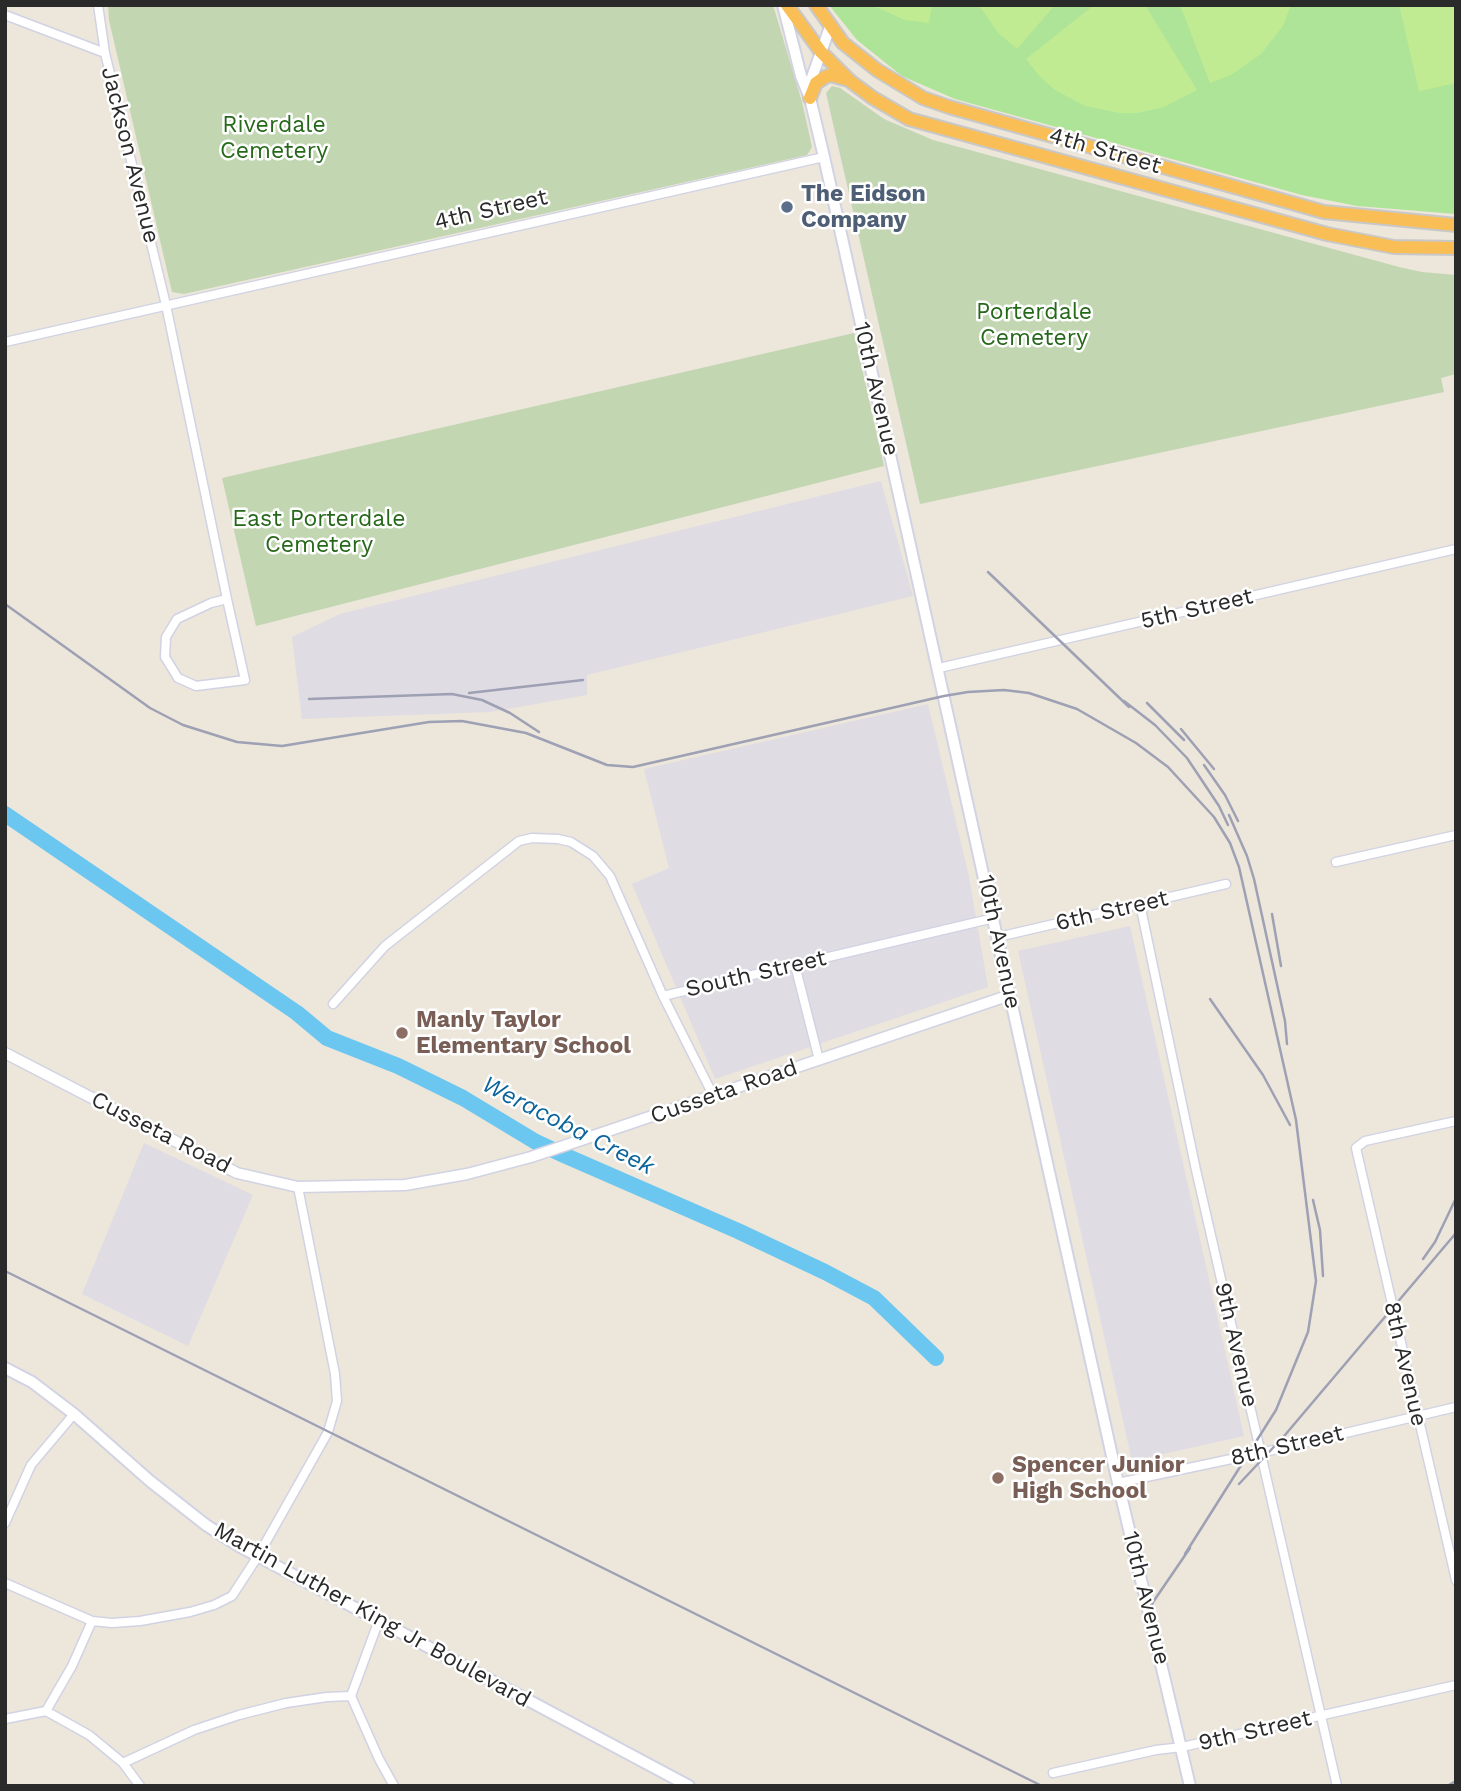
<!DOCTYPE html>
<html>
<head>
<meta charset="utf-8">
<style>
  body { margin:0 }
  #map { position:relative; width:1461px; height:1791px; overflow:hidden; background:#ece6db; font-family:"Work Sans",sans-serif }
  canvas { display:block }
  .frame { position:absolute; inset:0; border:7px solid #2a2a2a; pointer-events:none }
</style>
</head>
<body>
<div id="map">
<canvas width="1461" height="1791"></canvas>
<div class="frame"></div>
</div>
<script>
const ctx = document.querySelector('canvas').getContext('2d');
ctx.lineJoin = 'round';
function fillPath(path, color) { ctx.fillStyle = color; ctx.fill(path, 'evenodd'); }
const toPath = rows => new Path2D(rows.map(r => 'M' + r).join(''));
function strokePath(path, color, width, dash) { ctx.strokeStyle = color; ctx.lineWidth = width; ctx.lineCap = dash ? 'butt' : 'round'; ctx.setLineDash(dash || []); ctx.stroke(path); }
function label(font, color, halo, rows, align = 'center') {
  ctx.font = font + ' "Work Sans",sans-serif'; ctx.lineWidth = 5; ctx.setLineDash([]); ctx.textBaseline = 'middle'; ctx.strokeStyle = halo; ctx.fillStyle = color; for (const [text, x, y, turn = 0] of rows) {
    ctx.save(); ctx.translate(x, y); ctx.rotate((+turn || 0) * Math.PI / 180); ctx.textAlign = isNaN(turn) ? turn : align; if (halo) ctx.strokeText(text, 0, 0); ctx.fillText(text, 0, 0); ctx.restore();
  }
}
fillPath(toPath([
  [881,481,913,596,587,675,587,695,490,712,302,719,292,637,340,614],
  [928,704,969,877,988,987,715,1079,632,884,669,868,644,769],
  [1130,926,1244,1436,1132,1461,1018,951],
  [144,1143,253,1195,188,1346,82,1294]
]), '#dfdce4');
fillPath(toPath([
  [829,5,1456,5,1456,214,1357,206,1302,195,955,99,902,76,857,40]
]), '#ade497');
fillPath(toPath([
  [773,5,802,102,812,147,807,155,184,294,172,292,109,20,108,5],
  [832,86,840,88,884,119,933,140,1399,267,1422,272,1456,275,1456,374,1441,378,1444,392,920,504,826,93],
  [854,333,884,466,256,626,222,478]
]), '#c2d6b2');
fillPath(toPath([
  [871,5,932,5,929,23,905,20],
  [979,5,1055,5,1017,49,998,33],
  [1094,5,1145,5,1197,90,1164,107,1137,113,1120,113,1085,106,1055,90,1040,77,1026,59],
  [1180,5,1291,5,1283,26,1261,54,1231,75,1210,83],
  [1399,5,1456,5,1456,83,1419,91]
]), '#c1eb92');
strokePath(toPath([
  [5,814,297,1013,327,1038,398,1066,463,1098,536,1142,566,1156,738,1231,825,1272,874,1298,936,1358]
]), '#6cc7f0', 16);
const minor = toPath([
  [98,5,105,53,166,305,227,599],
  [5,15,105,53],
  [5,342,824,157],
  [227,599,245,680,196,686,178,678,165,657,166,637,177,619,211,603,227,599],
  [939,668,1456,549],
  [1336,862,1456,835],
  [1140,904,1196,1170,1337,1786],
  [998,937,1226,884],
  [795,965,819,1060],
  [663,996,994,918],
  [333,1004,385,946,519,841,532,838,558,839,571,842,593,856,610,876,663,996,713,1095],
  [1456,1121,1365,1141,1356,1148,1456,1580],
  [1118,1483,1269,1451,1456,1407],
  [5,1523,31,1465,74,1414],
  [5,1583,92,1621,112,1623,140,1621,190,1612,214,1605,232,1596,258,1556,328,1432,337,1401,335,1374,298,1187],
  [379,1620,351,1696,379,1759,394,1786],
  [46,1711,89,1735,123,1763,140,1786],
  [5,1719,46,1711,72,1666,92,1621],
  [123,1763,194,1730,239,1715,286,1703,327,1697,351,1696],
  [1053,1773,1156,1750,1182,1747,1456,1685]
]);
const tertiary = toPath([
  [5,1053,237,1173,298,1187,405,1185,467,1174,531,1157,1010,995]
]);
const secondary = toPath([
  [783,5,801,76,810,98,824,157,1118,1483,1190,1786],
  [810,92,810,83,830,27],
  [5,1368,32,1382,74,1414,150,1481,206,1525,239,1546,689,1786]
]);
const trunk = toPath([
  [787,5,821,52,850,81,873,98,909,119,1327,234,1394,247,1456,248],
  [816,5,843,43,877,70,923,98,949,107,1324,212,1456,225],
  [810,98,816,83,825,77,831,75,845,79]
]);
strokePath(minor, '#d1d3e3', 11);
strokePath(tertiary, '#d1d3e3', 13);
strokePath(secondary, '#d1d3e3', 14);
strokePath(trunk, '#c8c8c8', 16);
strokePath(minor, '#fff', 8);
strokePath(tertiary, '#fff', 10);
strokePath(secondary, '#fff', 10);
strokePath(trunk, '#f9be56', 12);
strokePath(toPath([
  [988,572,1129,707],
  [5,604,150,708,183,725,237,742,282,746,429,722,462,721,526,733,607,765,633,767,944,696,968,692,1004,690,1029,693,1077,709,1136,743,1168,767,1214,817,1230,843,1239,867,1296,1120,1316,1281,1308,1332,1276,1410,1185,1554],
  [469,693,583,680],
  [309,699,452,694,482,700,510,713,539,732],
  [1124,701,1155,725,1187,758,1219,806,1228,825],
  [1147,703,1184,740],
  [1181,729,1214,769],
  [1204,765,1225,795,1238,821],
  [1229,815,1247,856,1254,879,1285,1021,1287,1044],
  [1272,914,1281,966],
  [1210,999,1263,1075,1290,1125],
  [1313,1200,1320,1230,1323,1276],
  [1423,1259,1435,1242,1456,1198],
  [5,1271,1042,1786],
  [1239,1484,1285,1435,1456,1233],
  [1149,1608,1190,1548],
  [1447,1786,1456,1781]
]), '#9ea0b4', 2.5);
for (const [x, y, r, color] of [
  [787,207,7,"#5c6f8a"],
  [402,1033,7,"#8d6e63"],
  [998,1478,7,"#8d6e63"]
]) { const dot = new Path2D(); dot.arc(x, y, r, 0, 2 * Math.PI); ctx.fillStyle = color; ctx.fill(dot); strokePath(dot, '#fff', 2.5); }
label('23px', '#266819', '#fff', [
  ["Riverdale",274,125],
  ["Cemetery",274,151],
  ["Porterdale",1034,312],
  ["Cemetery",1034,338],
  ["East Porterdale",319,519],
  ["Cemetery",319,545]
]);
label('23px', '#2a2a2a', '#fff', [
  ["4th Street",1105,151,16],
  ["Jackson Avenue",130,155,76],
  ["4th Street",491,210,-13],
  ["10th Avenue",876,389,77],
  ["5th Street",1197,609,-13],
  ["6th Street",1112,911,-13],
  ["10th Avenue",999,942,78],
  ["South Street",756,974,-13],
  ["Cusseta Road",724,1092,-19],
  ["Cusseta Road",161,1133,27],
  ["9th Avenue",1236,1345,77],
  ["8th Avenue",1405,1364,77],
  ["8th Street",1287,1446,-13],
  ["10th Avenue",1146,1598,76],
  ["Martin Luther King Jr Boulevard",372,1615,29],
  ["9th Street",1255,1731,-13]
]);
label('bold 23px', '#4e5e75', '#fff', [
  ["The Eidson",801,194],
  ["Company",801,220]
], 'left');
label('bold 23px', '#785e54', '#fff', [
  ["Manly Taylor",416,1020],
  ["Elementary School",416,1046],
  ["Spencer Junior",1012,1465],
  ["High School",1012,1491]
], 'left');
label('italic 24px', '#0b649c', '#fff', [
  ["Weracoba Creek",568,1126,27]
]);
</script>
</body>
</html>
